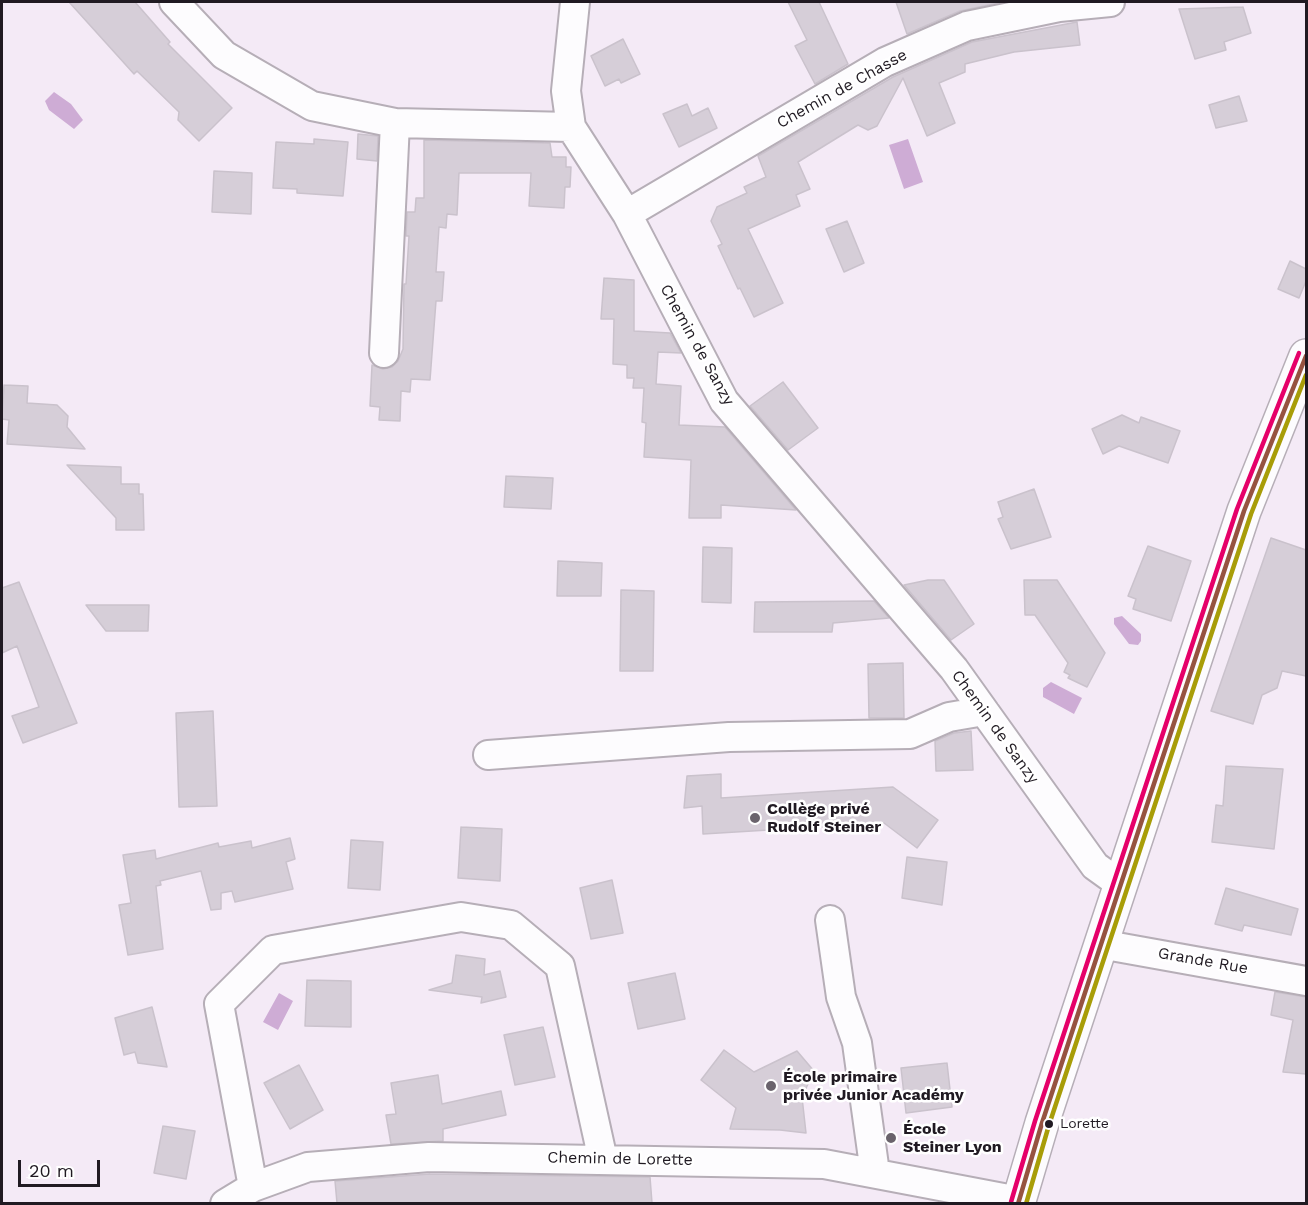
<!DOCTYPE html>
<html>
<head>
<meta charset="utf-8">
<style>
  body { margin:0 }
  #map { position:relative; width:1308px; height:1205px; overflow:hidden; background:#f4eaf6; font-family:"Work Sans",sans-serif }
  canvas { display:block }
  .frame { position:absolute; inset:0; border:3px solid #201a22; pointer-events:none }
  .scale { position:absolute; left:18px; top:1160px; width:82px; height:27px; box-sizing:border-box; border:3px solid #201a22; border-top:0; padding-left:8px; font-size:18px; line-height:21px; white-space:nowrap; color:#201a22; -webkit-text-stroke:4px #fff; paint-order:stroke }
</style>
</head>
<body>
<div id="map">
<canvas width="1308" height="1205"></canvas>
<div class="frame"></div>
<div class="scale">20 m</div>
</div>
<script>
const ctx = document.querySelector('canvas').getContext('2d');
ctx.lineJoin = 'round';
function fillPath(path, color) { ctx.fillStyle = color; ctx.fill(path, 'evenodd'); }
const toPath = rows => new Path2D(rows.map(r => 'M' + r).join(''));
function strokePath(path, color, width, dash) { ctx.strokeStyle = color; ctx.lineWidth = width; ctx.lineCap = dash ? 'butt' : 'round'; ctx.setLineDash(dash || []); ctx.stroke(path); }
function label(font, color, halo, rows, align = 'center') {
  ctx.font = font + ' "Work Sans",sans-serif'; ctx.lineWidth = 5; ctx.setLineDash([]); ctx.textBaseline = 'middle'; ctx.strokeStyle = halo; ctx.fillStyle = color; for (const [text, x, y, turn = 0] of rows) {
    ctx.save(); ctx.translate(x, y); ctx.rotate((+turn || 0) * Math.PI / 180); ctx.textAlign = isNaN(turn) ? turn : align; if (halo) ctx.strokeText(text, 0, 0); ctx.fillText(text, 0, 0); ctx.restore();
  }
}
fillPath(toPath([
  [54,92,71,104,83,120,74,129,49,110,45,101],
  [908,139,923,182,904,189,889,145],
  [1122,616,1141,634,1141,641,1138,645,1129,644,1114,624,1114,618],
  [1051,682,1082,698,1074,714,1043,697,1043,688],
  [279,993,293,1001,278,1030,263,1022]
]), '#ceacd5');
const building = toPath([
  [69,2,135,2,170,42,168,44,232,108,199,141,178,120,179,112,137,71,134,74,69,2],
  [788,2,819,2,848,64,815,84,795,46,807,40,788,2],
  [896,2,998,2,998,3,960,11,907,34,896,2],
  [1243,7,1251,33,1224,42,1226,50,1195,59,1179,9,1243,7],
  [1077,22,1080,45,1014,52,965,64,965,72,939,83,955,123,927,136,903,78,877,126,868,130,858,125,798,162,810,189,796,195,800,206,748,229,783,303,754,317,740,288,738,289,718,246,722,244,711,221,717,207,747,193,744,187,766,177,758,156,893,77,972,42,1077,22],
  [623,39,640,74,621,83,619,79,605,86,591,56,623,39],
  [1239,96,1247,121,1216,128,1209,105,1239,96],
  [687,104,692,116,708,108,717,128,679,147,663,114,687,104],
  [358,134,378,136,377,161,357,159,358,134],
  [314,139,348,142,343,196,297,193,297,189,273,188,276,142,314,144,314,139],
  [424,140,550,143,552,157,566,157,566,167,571,167,570,187,565,187,564,208,529,206,531,173,459,173,457,215,447,214,446,228,439,227,436,272,444,272,442,301,436,301,430,380,411,379,410,392,401,391,400,421,379,420,380,407,370,406,372,365,383,369,392,367,398,361,403,349,404,284,406,284,409,236,406,236,407,212,415,212,416,198,424,198,424,140],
  [214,171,252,173,251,214,212,212,214,171],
  [847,221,864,263,844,272,826,229,847,221],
  [1290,261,1306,269,1306,281,1299,298,1278,289,1290,261],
  [604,278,634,280,634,331,670,333,681,353,658,352,656,384,681,386,679,425,725,427,796,510,721,505,721,518,689,518,691,460,644,457,646,423,642,422,644,388,633,388,634,378,627,378,627,365,613,364,614,319,601,319,604,278],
  [783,382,818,428,788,450,750,406,783,382],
  [4,385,28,386,27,403,57,405,68,416,67,427,85,449,7,444,9,420,2,419,4,385],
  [1122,415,1139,423,1141,417,1180,431,1168,463,1119,446,1103,454,1092,429,1122,415],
  [67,465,121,467,121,484,139,484,139,494,143,494,144,530,116,530,116,518,67,465],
  [506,476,553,478,551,509,504,507,506,476],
  [1034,489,1051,537,1011,549,998,519,1003,517,998,502,1034,489],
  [1271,538,1306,550,1306,676,1282,671,1277,688,1262,695,1253,724,1211,711,1271,538],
  [1148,546,1191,561,1171,621,1133,609,1136,599,1128,596,1148,546],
  [703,547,732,548,731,603,702,602,703,547],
  [558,561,602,563,601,596,557,596,558,561],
  [928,580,944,580,974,624,951,640,904,585,928,580],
  [1024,580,1057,580,1105,653,1087,687,1068,678,1070,675,1064,672,1068,663,1035,615,1025,615,1024,580],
  [19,582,77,723,23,743,12,716,39,707,17,646,2,653,2,588,19,582],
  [621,590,654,591,653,671,620,671,621,590],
  [874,601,889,618,833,623,832,632,754,632,755,602,874,601],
  [86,605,149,605,148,631,106,631,86,605],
  [903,663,904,718,869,718,868,664,903,663],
  [213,711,217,806,179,807,176,713,213,711],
  [971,731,973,770,936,771,935,741,954,733,971,731],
  [1226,766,1283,769,1274,849,1212,842,1216,805,1223,806,1226,766],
  [721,774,721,798,893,787,938,820,917,848,884,823,703,834,702,806,684,808,687,776,721,774],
  [461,827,502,829,500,881,458,878,461,827],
  [290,838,295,859,286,862,293,889,235,902,232,891,221,893,221,909,211,910,201,871,160,881,161,885,156,886,163,949,128,955,119,905,131,903,123,855,155,850,156,859,218,843,219,847,251,841,252,848,290,838],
  [351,840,383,842,380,890,348,888,351,840],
  [907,857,947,862,942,905,902,898,907,857],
  [612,880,623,933,591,939,580,888,612,880],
  [1226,888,1298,909,1291,935,1244,925,1242,931,1215,924,1226,888],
  [456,955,485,959,484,975,500,971,506,997,481,1003,482,997,429,990,452,983,456,955],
  [675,973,685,1019,638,1029,628,983,675,973],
  [307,980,351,981,351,1027,305,1026,307,980],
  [1275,992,1306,997,1306,1074,1283,1072,1293,1020,1271,1015,1275,992],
  [152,1007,167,1067,138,1063,135,1052,124,1055,115,1018,152,1007],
  [543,1027,555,1077,515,1085,504,1035,543,1027],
  [724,1050,754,1072,797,1051,814,1071,802,1097,806,1133,780,1130,730,1129,736,1108,701,1080,724,1050],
  [947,1063,952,1107,906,1113,901,1068,947,1063],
  [299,1065,323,1110,290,1129,264,1083,299,1065],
  [438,1075,442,1104,501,1091,506,1115,443,1129,443,1141,391,1144,386,1115,396,1114,391,1083,438,1075],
  [163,1126,195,1131,186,1179,154,1173,163,1126],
  [430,1174,650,1177,652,1203,337,1203,335,1181,430,1174]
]);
fillPath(building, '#d6ced8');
strokePath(building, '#cac2cc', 1.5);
const minor = toPath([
  [174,2,224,55,312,106,395,123,571,127,627,214,724,401,954,669,1095,866,1120,884],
  [571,127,566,91,575,2],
  [627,214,885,62,967,26,1059,7,1110,2],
  [384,353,395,123],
  [488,755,729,737,910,734,949,717,984,711],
  [830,920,841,997,857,1043,875,1173],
  [1100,944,1306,981],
  [253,1187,219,1004,273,950,461,917,511,925,560,966,603,1160],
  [225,1204,253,1187,308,1167,429,1157,824,1164,1019,1201]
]);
const major = toPath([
  [1018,1204,1042,1123,1244,511,1306,356]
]);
strokePath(minor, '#b6aeb7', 32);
strokePath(major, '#b6aeb7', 36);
strokePath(minor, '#fdfcfe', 28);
strokePath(major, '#fdfcfe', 33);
strokePath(toPath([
  [1018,1204,1042,1123,1244,511,1306,356]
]), '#965340', 4.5);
strokePath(toPath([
  [1026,1204,1049,1125,1251,514,1306,375]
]), '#a89d08', 4.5);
strokePath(toPath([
  [1011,1202,1035,1121,1237,509,1299,353]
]), '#e50069', 4.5);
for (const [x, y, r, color] of [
  [755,818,6,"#6a636c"],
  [771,1086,6,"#6a636c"],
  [1049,1124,5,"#201a22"],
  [891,1138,6,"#6a636c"]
]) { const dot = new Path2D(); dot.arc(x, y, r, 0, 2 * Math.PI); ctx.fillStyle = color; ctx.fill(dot); strokePath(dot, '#fff', 2); }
label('14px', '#201a22', '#fff', [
  ["Lorette",1060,1124]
], 'left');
label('16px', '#201a22', '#fff', [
  ["Chemin de Chasse",842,89,-29],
  ["Chemin de Sanzy",697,345,61],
  ["Chemin de Sanzy",995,727,54],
  ["Grande Rue",1203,961,10],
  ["Chemin de Lorette",620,1159,1]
]);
label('bold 16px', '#201a22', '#fff', [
  ["Collège privé",767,809],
  ["Rudolf Steiner",767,827],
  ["École primaire",783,1077],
  ["privée Junior Académy",783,1095],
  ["École",903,1129],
  ["Steiner Lyon",903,1147]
], 'left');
</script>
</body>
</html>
